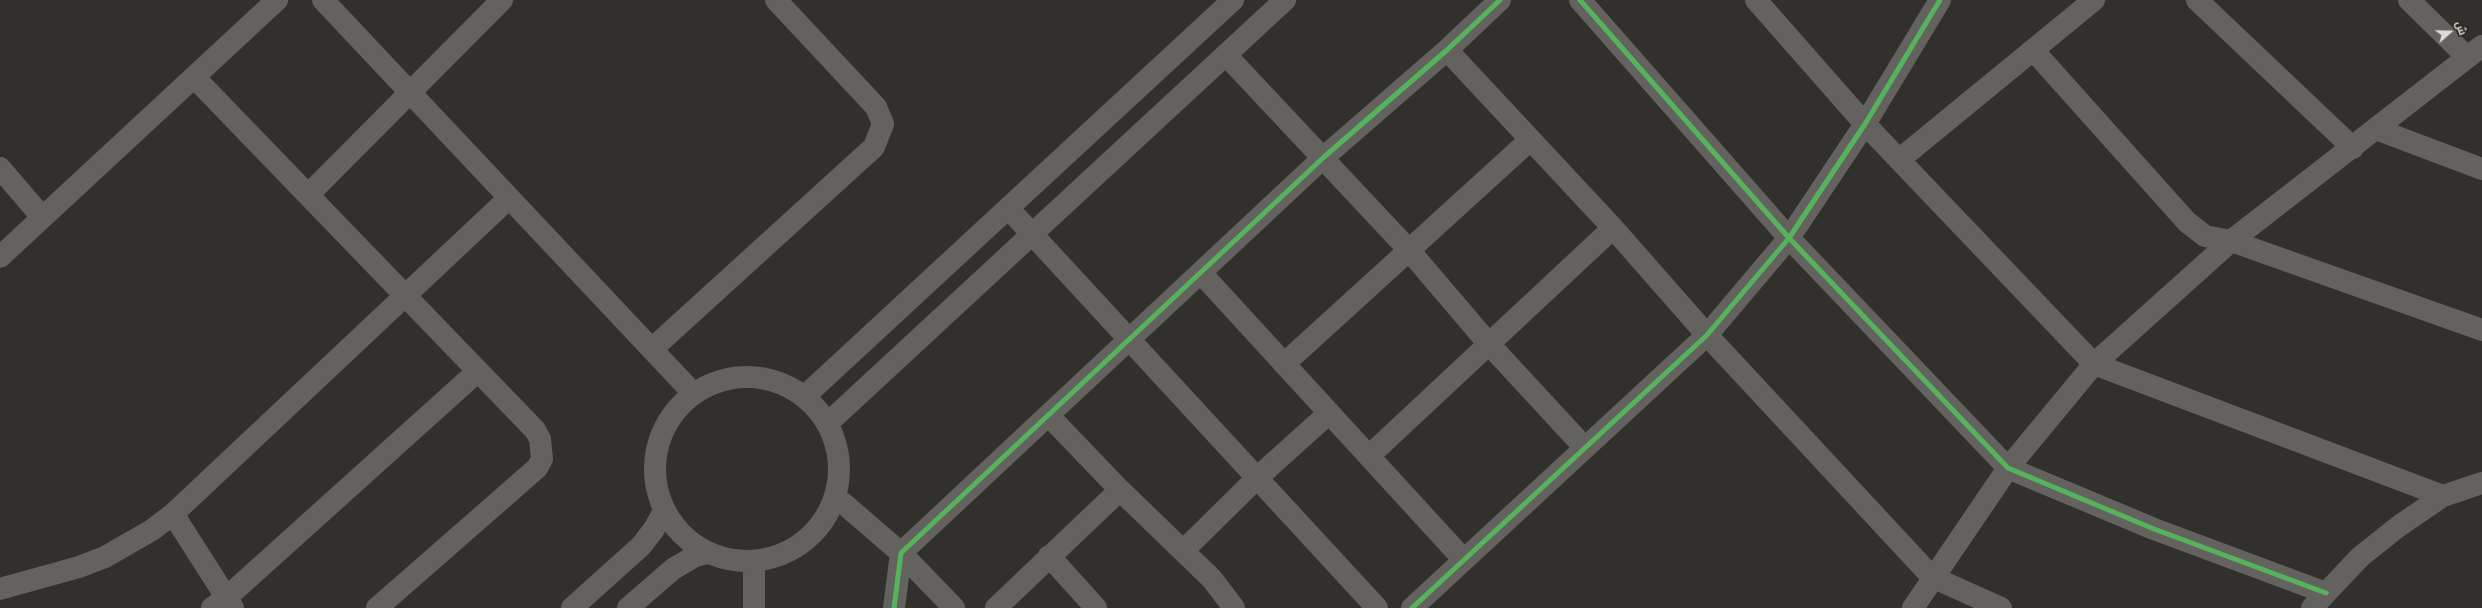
<!DOCTYPE html>
<html>
<head>
<meta charset="utf-8">
<style>
  body { margin:0 }
  #map { position:relative; width:2482px; height:608px; overflow:hidden; background:#31302c; font-family:"Golos Text",Cairo,sans-serif }
  canvas { display:block }
  .north { position:absolute; left:2430px; top:12px; width:40px; height:40px; -webkit-text-stroke:3px #2a2720; paint-order:stroke; rotate:70deg; font-size:11px; font-weight:700; line-height:16px; text-align:center; color:#dedbd7 }
  .north::after { content:''; display:block; margin:auto; width:14px; height:18px; background:#dedbd7; clip-path:polygon(50% 0,100% 100%,50% 72%,0 100%) }
</style>
</head>
<body>
<div id="map">
<canvas width="2482" height="608"></canvas>
<div class="north">ش</div>
</div>
<script>
const ctx = document.querySelector('canvas').getContext('2d');
ctx.lineJoin = 'round';
const toPath = rows => new Path2D(rows.map(r => 'M' + r).join(''));
function strokePath(path, color, width, dash) { ctx.strokeStyle = color; ctx.lineWidth = width; ctx.lineCap = dash ? 'butt' : 'round'; ctx.setLineDash(dash || []); ctx.stroke(path); }
strokePath(toPath([
  [323,0,693,393],
  [1580,0,1789,238,2008,468,2154,529,2326,593],
  [1756,0,1865,124,2094,364,2443,496],
  [2197,0,2353,148],
  [2409,0,2467,57],
  [1447,50,1613,228,1707,335,1932,577,2001,608],
  [2034,51,2187,222,2205,236,2231,241,2482,330],
  [1226,55,1408,249,1488,343,1585,448],
  [194,77,535,430,540,439,542,459,537,468,377,608],
  [2376,129,2482,169],
  [1900,159,2094,0],
  [0,168,42,217],
  [308,195,502,0],
  [1008,208,1377,608],
  [0,257,277,0],
  [1201,273,1464,560],
  [652,349,874,147,883,124,876,107,776,0],
  [1284,364,1530,140],
  '655 469a92 92 0 1 1 184 0a92 92 0 1 1-184 0Z',
  [805,396,1233,0],
  [1049,416,1120,490,1212,579,1234,608],
  [828,423,1285,0],
  [1369,456,1613,228],
  [836,497,901,553,954,608],
  [173,514,233,608],
  [1184,550,1258,477,1328,414],
  [1049,556,1096,608],
  [0,589,79,567,105,557,152,530,173,514,509,198],
  [212,608,226,598,478,371],
  [572,608,641,546,654,529,664,511],
  [628,608,673,569,695,556,707,553],
  [754,608,754,562],
  [894,608,901,553,1324,157,1447,50,1500,0],
  [996,608,1120,490],
  [1412,608,1707,335,1789,238,1865,124,1940,0],
  [1913,608,2008,468,2094,364,2231,241,2482,46],
  [2312,608,2360,557,2399,526,2443,496,2482,483]
]), '#64625f', 22);
strokePath(toPath([
  [1580,0,1789,238,2008,468,2154,529,2326,593],
  [894,608,901,553,1324,157,1447,50,1500,0],
  [1412,608,1707,335,1789,238,1865,124,1940,0]
]), '#56b35d', 5);
</script>
</body>
</html>
